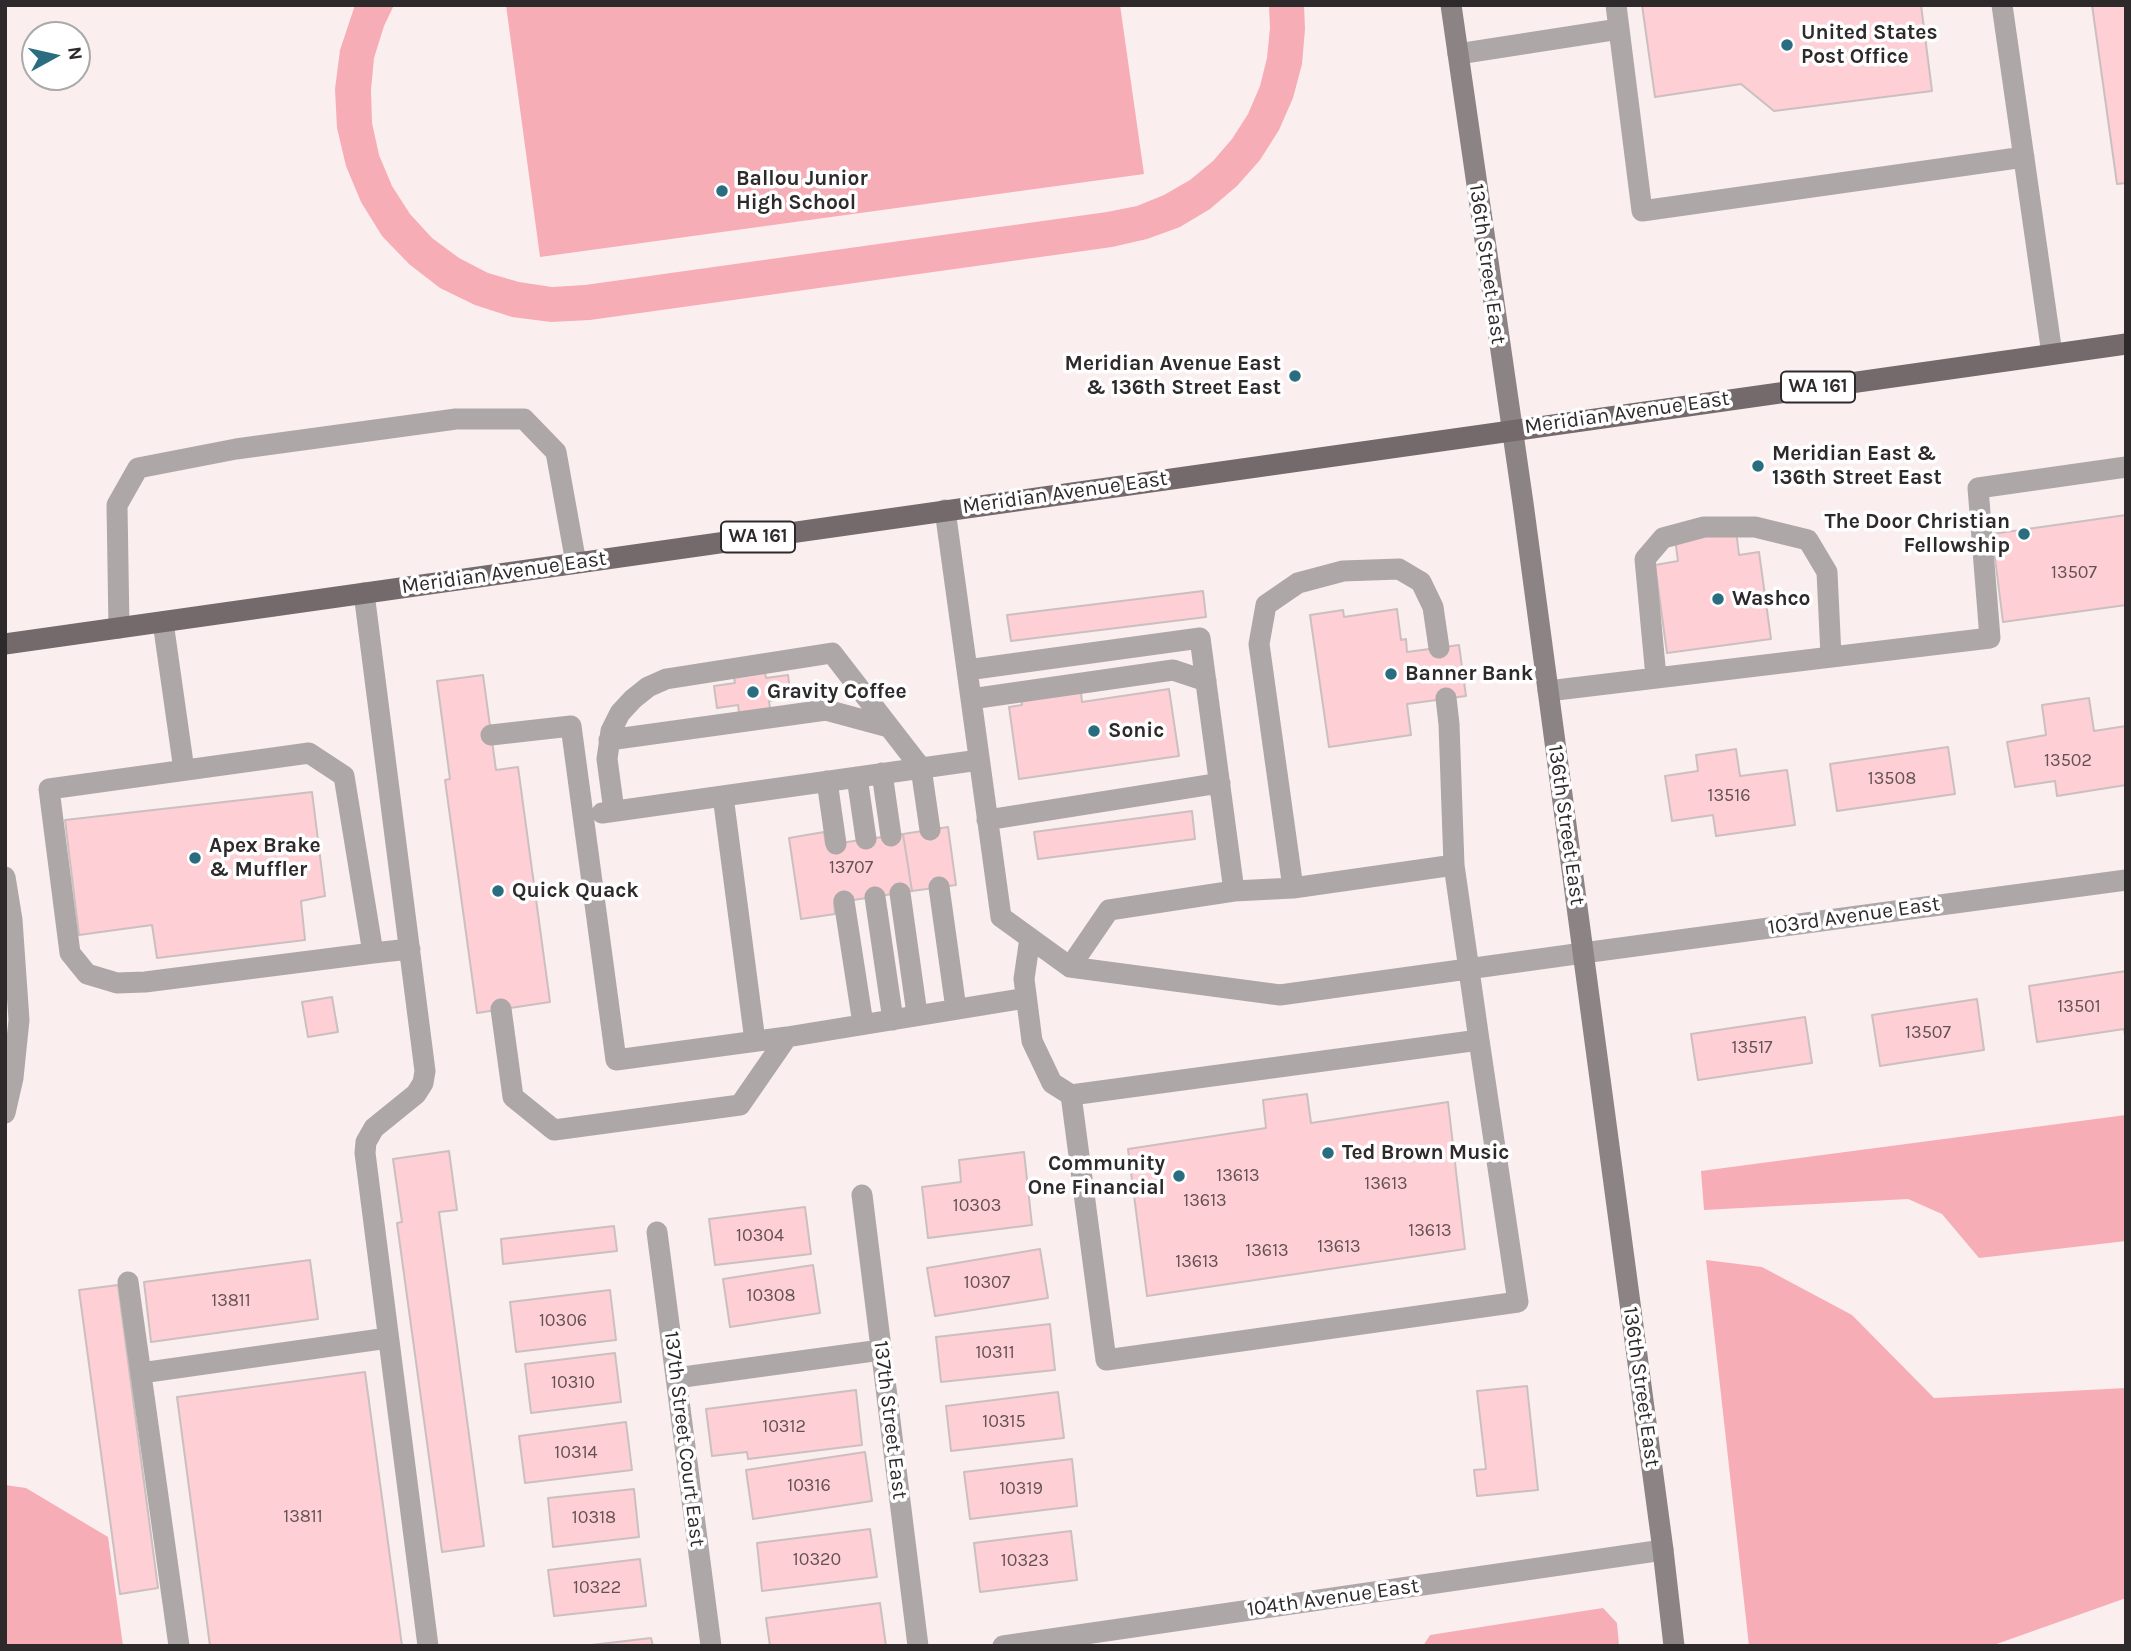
<!DOCTYPE html>
<html>
<head>
<meta charset="utf-8">
<style>
  body { margin:0 }
  #map { position:relative; width:2131px; height:1651px; overflow:hidden; background:#fbeeef; font-family:Karla,sans-serif }
  canvas { display:block }
  .frame { position:absolute; inset:0; border:7px solid #2e292a; pointer-events:none }
  .north { position:absolute; left:21px; top:21px; width:70px; height:70px; box-sizing:border-box; background:#fff; border:2px solid #aba9aa; border-radius:50%; rotate:82deg; font-size:19px; font-weight:700; line-height:28px; text-align:center; color:#2e292a }
  .north::after { content:''; display:block; margin:auto; width:24px; height:32px; background:#2b6d80; clip-path:polygon(50% 0,100% 100%,50% 72%,0 100%) }
</style>
</head>
<body>
<div id="map">
<canvas width="2131" height="1651"></canvas>
<div class="frame"></div>
<div class="north">N</div>
</div>
<script>
const ctx = document.querySelector('canvas').getContext('2d');
ctx.lineJoin = 'round';
function fillPath(path, color) { ctx.fillStyle = color; ctx.fill(path, 'evenodd'); }
const toPath = rows => new Path2D(rows.map(r => 'M' + r).join(''));
function strokePath(path, color, width, dash) { ctx.strokeStyle = color; ctx.lineWidth = width; ctx.lineCap = dash ? 'butt' : 'round'; ctx.setLineDash(dash || []); ctx.stroke(path); }
function label(font, color, halo, rows, align = 'center') {
  ctx.font = font + ' Karla,sans-serif'; ctx.lineWidth = 7; ctx.setLineDash([]); ctx.textBaseline = 'middle'; ctx.strokeStyle = halo; ctx.fillStyle = color; for (const [text, x, y, turn = 0] of rows) {
    ctx.save(); ctx.translate(x, y); ctx.rotate((+turn || 0) * Math.PI / 180); ctx.textAlign = isNaN(turn) ? turn : align; if (halo) ctx.strokeText(text, 0, 0); ctx.fillText(text, 0, 0); ctx.restore();
  }
}
fillPath(toPath([
  [355,5,394,5,384,26,374,58,371,90,372,123,379,155,392,186,410,214,432,238,459,258,488,273,519,282,552,287,585,285,1107,212,1137,206,1164,195,1190,180,1213,161,1232,139,1248,114,1260,86,1267,58,1270,28,1269,5,1304,5,1305,29,1302,64,1293,98,1279,130,1260,160,1237,186,1210,209,1180,227,1147,239,1112,247,590,320,551,322,512,317,475,305,440,288,409,264,382,236,361,202,346,166,337,128,335,89,340,50],
  [506,5,1120,5,1144,174,540,257],
  [2126,1115,2126,1241,1979,1258,1942,1214,1908,1199,1704,1210,1701,1171],
  [1706,1260,1762,1267,1852,1315,1934,1398,2126,1388,2126,1598,1991,1646,1749,1646],
  [5,1485,26,1488,108,1537,123,1646,5,1646],
  [1603,1608,1617,1623,1619,1646,1423,1646,1430,1635]
]), '#f7adb5');
const building = toPath([
  [1642,5,1921,5,1932,91,1774,111,1741,84,1655,97,1642,5],
  [2092,5,2126,5,2126,183,2117,184,2092,5],
  [2126,515,2126,605,2003,622,1992,534,2126,515],
  [1736,530,1739,555,1759,552,1771,639,1667,653,1655,565,1678,561,1675,539,1736,530],
  [1203,591,1206,617,1011,641,1007,615,1203,591],
  [1397,609,1401,640,1406,639,1407,652,1459,645,1466,696,1407,704,1411,735,1329,747,1310,615,1343,610,1344,617,1397,609],
  [764,667,766,678,788,675,791,698,769,701,771,716,740,720,738,705,717,708,714,686,735,683,733,671,764,667],
  [483,675,496,770,518,767,550,1002,477,1013,445,780,450,779,437,681,483,675],
  [1080,684,1082,702,1169,689,1179,756,1019,779,1009,707,1022,705,1020,692,1080,684],
  [2089,698,2094,731,2126,726,2126,785,2057,796,2055,781,2015,787,2007,742,2046,735,2042,705,2089,698],
  [1948,747,1955,794,1837,811,1830,764,1948,747],
  [1736,749,1740,776,1787,770,1795,825,1716,836,1713,815,1672,821,1665,776,1698,771,1696,755,1736,749],
  [312,792,325,896,301,901,305,940,157,958,152,925,79,935,65,820,312,792],
  [1192,811,1195,839,1038,859,1034,832,1192,811],
  [948,827,956,885,912,891,903,834,948,827],
  [824,832,826,845,903,834,912,891,834,903,835,914,801,919,789,838,824,832],
  [2126,971,2126,1041,2124,1029,2037,1042,2029,986,2126,971],
  [332,997,338,1032,308,1037,302,1002,332,997],
  [1977,999,1984,1050,1880,1066,1872,1015,1977,999],
  [1805,1017,1812,1063,1698,1080,1691,1034,1805,1017],
  [1307,1094,1311,1123,1448,1102,1465,1249,1147,1296,1128,1149,1266,1128,1263,1100,1307,1094],
  [449,1151,457,1210,439,1212,484,1546,442,1552,397,1223,402,1222,393,1159,449,1151],
  [1024,1152,1032,1225,928,1238,922,1187,961,1182,959,1160,1024,1152],
  [805,1207,811,1254,715,1265,709,1219,805,1207],
  [614,1226,617,1251,503,1264,501,1239,614,1226],
  [1040,1249,1048,1298,935,1316,927,1268,1040,1249],
  [310,1260,318,1319,151,1342,144,1282,310,1260],
  [813,1265,820,1313,730,1327,723,1279,813,1265],
  [118,1285,158,1588,120,1594,79,1290,118,1285],
  [610,1290,616,1340,516,1352,510,1302,610,1290],
  [1050,1324,1055,1370,941,1382,936,1337,1050,1324],
  [615,1353,621,1402,531,1413,525,1364,615,1353],
  [365,1372,402,1646,210,1646,177,1397,365,1372],
  [1527,1386,1538,1490,1477,1496,1474,1470,1486,1469,1477,1391,1527,1386],
  [856,1390,862,1445,748,1459,747,1452,712,1456,706,1409,856,1390],
  [1058,1392,1064,1438,951,1451,946,1406,1058,1392],
  [626,1422,632,1470,525,1483,519,1436,626,1422],
  [865,1452,872,1501,753,1519,746,1470,865,1452],
  [1072,1459,1077,1506,970,1519,964,1472,1072,1459],
  [634,1489,639,1537,553,1547,548,1498,634,1489],
  [870,1529,877,1577,762,1591,757,1543,870,1529],
  [1071,1531,1077,1580,980,1592,974,1543,1071,1531],
  [640,1559,646,1606,554,1616,548,1570,640,1559],
  [880,1603,886,1646,770,1646,766,1618,880,1603],
  [651,1638,653,1646,583,1646,651,1638]
]);
fillPath(building, '#fecfd4');
strokePath(building, '#ccbfc0', 2);
strokePath(toPath([
  [1616,5,1642,211,2024,157],
  [2002,5,2052,354],
  [1458,54,1619,29],
  [945,510,1001,917,1070,967,1280,995,1583,953],
  [364,593,425,1071,423,1083,416,1094,374,1128,366,1142,365,1153,428,1646],
  [163,622,184,770],
  [119,628,117,505,138,468,236,449,456,419,524,419,556,452,576,563],
  [967,670,1200,638,1234,891,1293,888,1454,865],
  [1656,677,1645,559,1663,538,1704,527,1755,527,1808,540,1827,572,1831,656],
  [1548,691,1990,638,1978,488,2126,467],
  [971,699,1173,670,1206,681],
  [491,735,571,726,616,1060,787,1037,1026,998],
  [609,740,826,710,889,727],
  [882,773,891,836],
  [857,777,866,839],
  [827,781,836,844],
  [723,796,755,1041],
  [614,811,607,759,611,731,620,713,633,699,648,687,666,679,832,653,921,768,930,830],
  [602,813,979,760],
  [987,820,1220,783],
  [5,877,12,920,19,1020,13,1078,5,1113],
  [939,887,956,1009],
  [1293,888,1259,644,1266,605,1298,583,1343,571,1399,569,1421,582,1433,607,1439,648],
  [900,893,917,1014],
  [875,897,893,1020],
  [844,901,863,1024],
  [1030,938,1024,979,1032,1041,1052,1083,1071,1095,1479,1040,1454,865,1449,724,1446,698],
  [373,953,344,776,309,753,49,789,70,953,87,974,117,983,145,982,373,953,410,949],
  [1070,967,1109,910,1234,891],
  [501,1009,513,1097,554,1130,740,1105,787,1037],
  [1071,1095,1106,1360,1518,1302,1479,1040],
  [128,1282,179,1646],
  [141,1373,388,1338]
]), '#ada7a8', 21);
strokePath(toPath([
  [1583,953,2126,880],
  [862,1195,918,1646],
  [657,1232,711,1646],
  [676,1378,881,1350],
  [1003,1646,1663,1550]
]), '#ada7a8', 21);
strokePath(toPath([
  [1451,5,1523,503,1663,1550,1674,1646]
]), '#8c8484', 21);
strokePath(toPath([
  [5,644,2126,344]
]), '#746a6b', 21);
for (const [x, y, r, color] of [
  [1787,45,7,"#2b6d80"],
  [722,191,7,"#2b6d80"],
  [1295,376,7,"#2b6d80"],
  [1758,466,7,"#2b6d80"],
  [2024,534,7,"#2b6d80"],
  [1718,599,7,"#2b6d80"],
  [1391,674,7,"#2b6d80"],
  [753,692,7,"#2b6d80"],
  [1094,731,7,"#2b6d80"],
  [195,858,7,"#2b6d80"],
  [498,891,7,"#2b6d80"],
  [1328,1153,7,"#2b6d80"],
  [1179,1176,7,"#2b6d80"]
]) { const dot = new Path2D(); dot.arc(x, y, r, 0, 2 * Math.PI); ctx.fillStyle = color; ctx.fill(dot); strokePath(dot, '#fff', 2.5); }
label('18px', '#625254', null, [
  ["13507",2074,573],
  ["13502",2068,761],
  ["13508",1892,779],
  ["13516",1729,796],
  ["13707",851,868],
  ["13501",2079,1007],
  ["13507",1928,1033],
  ["13517",1752,1048],
  ["13613",1238,1176],
  ["13613",1386,1184],
  ["13613",1205,1201],
  ["10303",977,1206],
  ["13613",1430,1231],
  ["10304",760,1236],
  ["13613",1339,1247],
  ["13613",1267,1251],
  ["13613",1197,1262],
  ["10307",987,1283],
  ["10308",771,1296],
  ["13811",231,1301],
  ["10306",563,1321],
  ["10311",995,1353],
  ["10310",573,1383],
  ["10315",1004,1422],
  ["10312",784,1427],
  ["10314",576,1453],
  ["10316",809,1486],
  ["10319",1021,1489],
  ["13811",303,1517],
  ["10318",594,1518],
  ["10320",817,1560],
  ["10323",1025,1561],
  ["10322",597,1588]
]);
for (const [x, y, w] of [
  [1818,387,74],
  [758,537,74]
]) { const box = new Path2D(); box.roundRect(x - w / 2, y - 15.5, w, 31, 5); ctx.fillStyle = '#fff'; ctx.fill(box); strokePath(box, '#2e292a', 2); }
label('bold 19px', '#2e292a', null, [
  ["WA 161",1818,387],
  ["WA 161",758,537]
]);
label('bold 21px', '#2e292a', '#fff', [
  ["United States",1801,33],
  ["Post Office",1801,57],
  ["Ballou Junior",736,179],
  ["High School",736,203],
  ["Meridian Avenue East",1281,364,"right"],
  ["& 136th Street East",1281,388,"right"],
  ["Meridian East &",1772,454],
  ["136th Street East",1772,478],
  ["The Door Christian",2010,522,"right"],
  ["Fellowship",2010,546,"right"],
  ["Washco",1732,599],
  ["Banner Bank",1405,674],
  ["Gravity Coffee",767,692],
  ["Sonic",1108,731],
  ["Apex Brake",209,846],
  ["& Muffler",209,870],
  ["Quick Quack",512,891],
  ["Ted Brown Music",1342,1153],
  ["Community",1165,1164,"right"],
  ["One Financial",1165,1188,"right"]
], 'left');
label('21px', '#2e292a', '#fff', [
  ["136th Street East",1487,264,82],
  ["Meridian Avenue East",1627,413,-8],
  ["Meridian Avenue East",1065,493,-8],
  ["Meridian Avenue East",504,573,-8],
  ["136th Street East",1566,825,82],
  ["103rd Avenue East",1854,916,-8],
  ["136th Street East",1641,1387,82],
  ["137th Street East",890,1420,83],
  ["137th Street Court East",684,1439,83],
  ["104th Avenue East",1333,1598,-8]
]);
</script>
</body>
</html>
